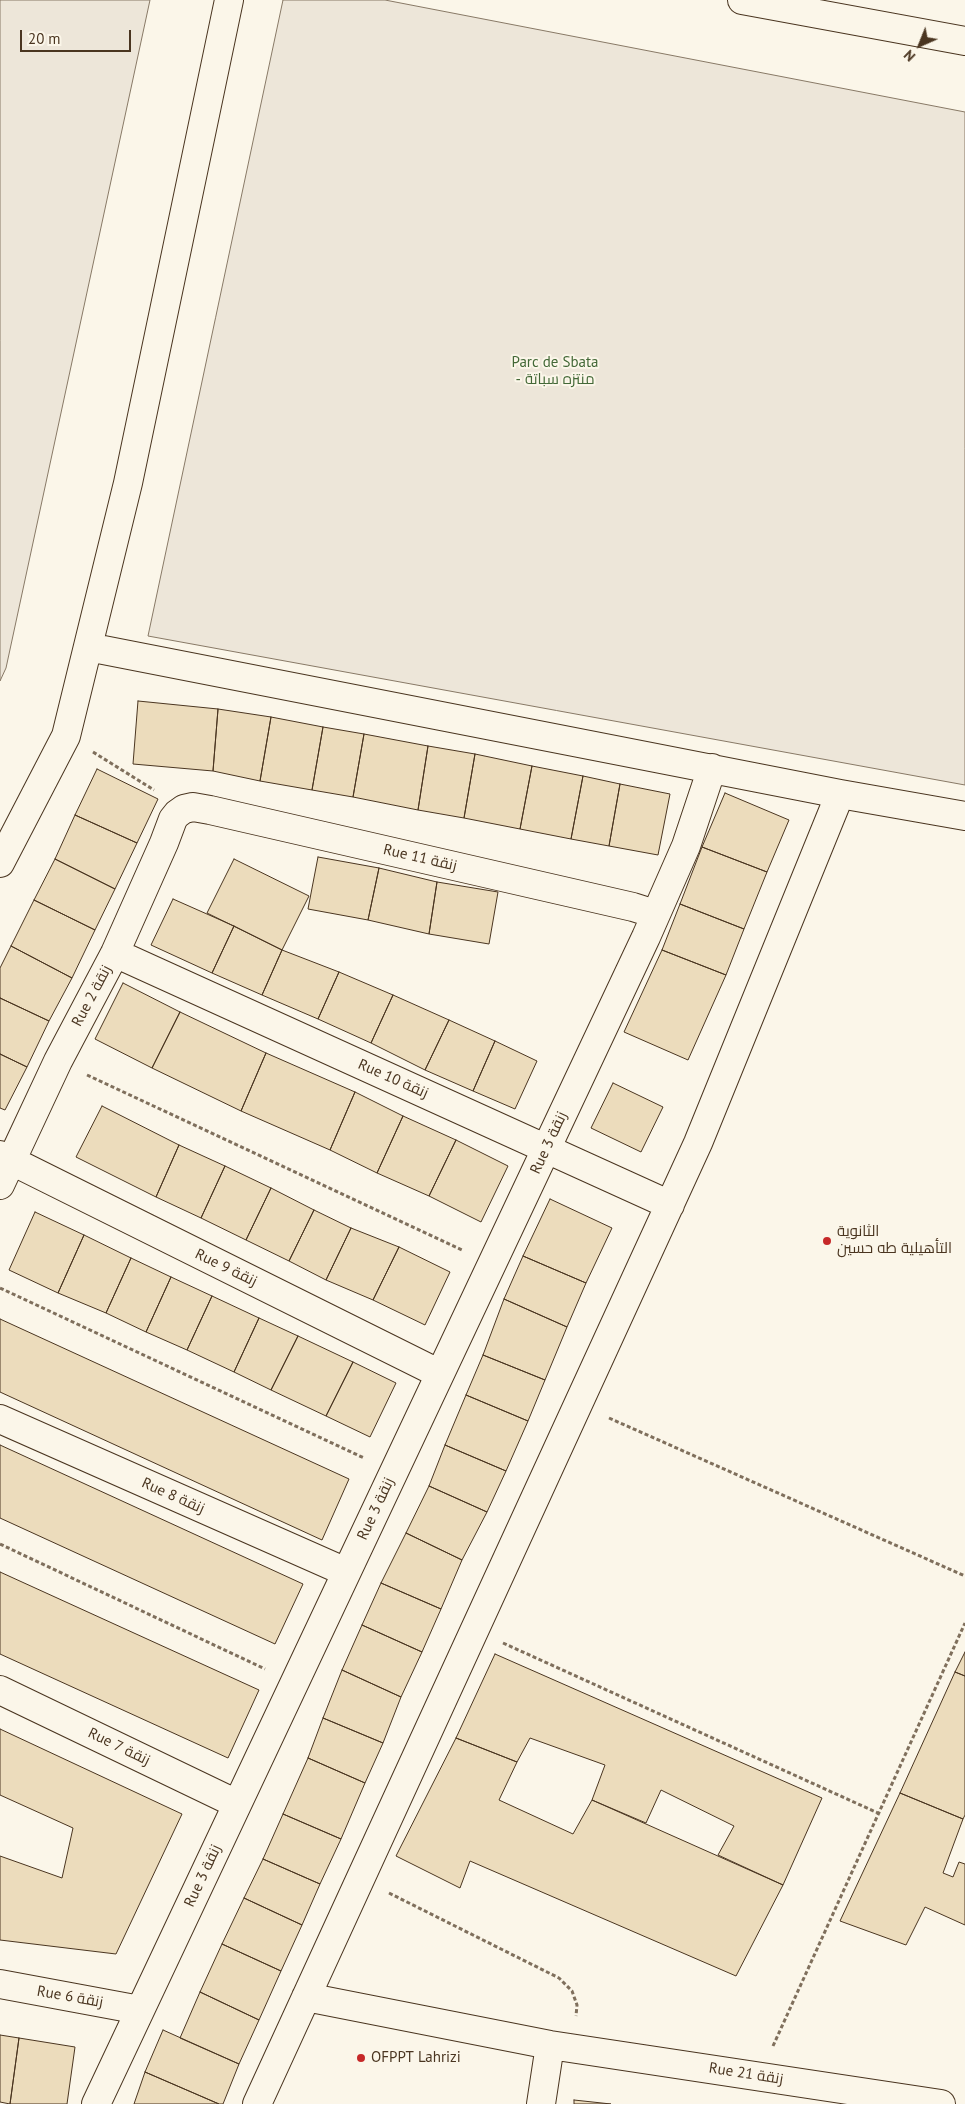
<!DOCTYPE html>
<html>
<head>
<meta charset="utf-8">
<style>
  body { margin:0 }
  #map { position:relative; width:965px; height:2104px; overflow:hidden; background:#fbf6e9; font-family:"PT Sans",sans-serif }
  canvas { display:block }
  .north { position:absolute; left:895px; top:20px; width:50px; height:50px; -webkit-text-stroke:4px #fbf6e9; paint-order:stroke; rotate:224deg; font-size:14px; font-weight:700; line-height:20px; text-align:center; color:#4a3520 }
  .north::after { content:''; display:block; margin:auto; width:18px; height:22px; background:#4a3520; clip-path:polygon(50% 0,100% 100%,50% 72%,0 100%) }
  .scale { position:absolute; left:20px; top:30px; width:111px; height:22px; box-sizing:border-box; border:2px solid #4a3520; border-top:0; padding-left:6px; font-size:15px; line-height:18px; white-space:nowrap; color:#4a3520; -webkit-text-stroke:4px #fbf6e9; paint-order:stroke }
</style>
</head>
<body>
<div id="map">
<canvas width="965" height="2104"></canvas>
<div class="north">N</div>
<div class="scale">20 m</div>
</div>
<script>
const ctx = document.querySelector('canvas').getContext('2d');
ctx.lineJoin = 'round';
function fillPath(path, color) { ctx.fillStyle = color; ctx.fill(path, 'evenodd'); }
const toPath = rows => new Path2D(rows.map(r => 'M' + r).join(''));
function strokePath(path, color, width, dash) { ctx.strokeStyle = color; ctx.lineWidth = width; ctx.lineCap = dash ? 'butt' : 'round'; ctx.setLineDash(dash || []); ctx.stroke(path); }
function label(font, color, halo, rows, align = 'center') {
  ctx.font = font + ' "PT Sans",Cairo,sans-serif'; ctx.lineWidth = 4; ctx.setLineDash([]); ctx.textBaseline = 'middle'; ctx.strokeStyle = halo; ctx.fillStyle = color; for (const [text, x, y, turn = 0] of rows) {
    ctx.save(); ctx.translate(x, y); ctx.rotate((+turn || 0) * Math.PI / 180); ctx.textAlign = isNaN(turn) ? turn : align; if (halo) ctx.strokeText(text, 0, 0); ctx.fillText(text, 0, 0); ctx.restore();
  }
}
const green = toPath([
  [0,0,150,0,6,668,0,681,0,0],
  [283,0,385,0,965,112,965,785,148,636,283,0]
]);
fillPath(green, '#ede6d9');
strokePath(green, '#887966', 1);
const building = toPath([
  [138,701,218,709,213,771,133,764,138,701],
  [218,709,271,717,260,781,213,771,218,709],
  [271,717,323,727,312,790,260,781,271,717],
  [323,727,364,734,353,797,312,790,323,727],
  [364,734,428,746,418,810,353,797,364,734],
  [428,746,475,754,464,818,418,810,428,746],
  [475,754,532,766,520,829,464,818,475,754],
  [532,766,583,776,571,839,520,829,532,766],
  [97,769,158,799,137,843,75,815,97,769],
  [583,776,620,784,609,846,571,839,583,776],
  [620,784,670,794,658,855,609,846,620,784],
  [725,793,789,820,767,872,702,847,725,793],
  [75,815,137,843,115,889,55,859,75,815],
  [702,847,767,872,744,929,680,904,702,847],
  [318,857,379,868,368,920,308,909,318,857],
  [55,859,115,889,95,930,34,900,55,859],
  [234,859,309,896,282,950,207,913,234,859],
  [379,868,437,882,429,934,368,920,379,868],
  [437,882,498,892,489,944,429,934,437,882],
  [173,899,234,926,212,973,151,945,173,899],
  [34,900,95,930,72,978,11,946,34,900],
  [680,904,744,929,726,975,662,950,680,904],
  [234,926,282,950,262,995,212,973,234,926],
  [11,946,72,978,49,1021,0,998,0,968,11,946],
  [282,950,339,972,318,1019,262,995,282,950],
  [662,950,726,975,688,1060,624,1032,662,950],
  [339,972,393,995,371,1043,318,1019,339,972],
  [123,983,180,1012,152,1068,95,1039,123,983],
  [393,995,449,1020,425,1070,371,1043,393,995],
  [0,998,49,1021,27,1067,0,1054,0,998],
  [180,1012,266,1053,241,1111,152,1068,180,1012],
  [449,1020,495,1041,473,1091,425,1070,449,1020],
  [495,1041,537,1061,515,1109,473,1091,495,1041],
  [266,1053,355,1092,330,1150,241,1111,266,1053],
  [0,1054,27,1067,5,1110,0,1108,0,1054],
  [613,1083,663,1107,641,1152,591,1128,613,1083],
  [355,1092,403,1116,377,1173,330,1150,355,1092],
  [102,1106,179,1145,156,1197,76,1157,102,1106],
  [403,1116,456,1140,429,1196,377,1173,403,1116],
  [456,1140,508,1166,481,1222,429,1196,456,1140],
  [179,1145,225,1166,201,1218,156,1197,179,1145],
  [225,1166,271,1188,246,1240,201,1218,225,1166],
  [271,1188,314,1210,289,1261,246,1240,271,1188],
  [550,1199,612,1228,586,1283,523,1256,550,1199],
  [314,1210,351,1228,326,1280,289,1261,314,1210],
  [35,1212,84,1235,58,1293,9,1270,35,1212],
  [351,1228,399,1247,373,1300,326,1280,351,1228],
  [84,1235,131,1258,106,1313,58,1293,84,1235],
  [399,1247,450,1272,425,1325,373,1300,399,1247],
  [523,1256,586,1283,567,1327,504,1299,523,1256],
  [131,1258,171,1277,146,1332,106,1313,131,1258],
  [171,1277,212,1296,187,1350,146,1332,171,1277],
  [212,1296,259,1318,234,1372,187,1350,212,1296],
  [504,1299,567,1327,545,1380,483,1355,504,1299],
  [259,1318,298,1336,271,1390,234,1372,259,1318],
  [0,1319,349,1479,322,1540,0,1392,0,1319],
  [298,1336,353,1362,326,1416,271,1390,298,1336],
  [483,1355,545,1380,528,1421,466,1395,483,1355],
  [353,1362,396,1383,370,1437,326,1416,353,1362],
  [466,1395,528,1421,506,1471,445,1445,466,1395],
  [0,1445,303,1584,275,1644,0,1518,0,1445],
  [445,1445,506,1471,487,1512,429,1486,445,1445],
  [429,1486,487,1512,462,1560,406,1533,429,1486],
  [406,1533,462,1560,441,1609,381,1583,406,1533],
  [0,1572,259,1690,228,1758,0,1654,0,1572],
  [381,1583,441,1609,422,1652,362,1625,381,1583],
  [362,1625,422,1652,401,1697,342,1670,362,1625],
  [965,1652,965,1676,955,1672,965,1652],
  [495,1654,822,1798,783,1885,718,1855,734,1826,661,1790,646,1823,592,1800,605,1765,530,1738,517,1762,456,1738,495,1654],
  [342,1670,401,1697,383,1743,323,1718,342,1670],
  [955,1672,965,1676,965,1815,963,1819,900,1793,955,1672],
  [323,1718,383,1743,365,1783,308,1758,323,1718],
  [0,1729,182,1814,116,1954,0,1940,0,1856,62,1878,73,1828,0,1795,0,1729],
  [456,1738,517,1762,499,1800,573,1834,592,1800,783,1885,736,1976,470,1861,460,1888,396,1856,456,1738],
  [308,1758,365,1783,341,1839,283,1814,308,1758],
  [900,1793,963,1819,943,1873,953,1877,959,1862,965,1864,965,1925,925,1907,906,1945,840,1921,900,1793],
  [283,1814,341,1839,320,1884,263,1859,283,1814],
  [263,1859,320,1884,302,1925,244,1898,263,1859],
  [244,1898,302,1925,281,1971,222,1944,244,1898],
  [222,1944,281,1971,259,2020,200,1992,222,1944],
  [200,1992,259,2020,239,2064,180,2038,200,1992],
  [163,2030,239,2064,223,2104,219,2104,145,2072,163,2030],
  [0,2035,19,2038,10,2104,0,2102,0,2035],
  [19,2038,75,2047,67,2104,10,2104,19,2038],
  [145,2072,219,2104,134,2104,145,2072],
  [574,2100,611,2104,574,2104,574,2100]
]);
fillPath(building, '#ecdcbc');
strokePath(building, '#4a3520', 1);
const minor = toPath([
  [742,0,965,41],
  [88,647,840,794,965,816],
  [0,863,66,736,128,483,229,0],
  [115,953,670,1205],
  [0,1155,440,1374],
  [0,1185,58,1061,115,953,164,843,173,819,177,814,184,809,193,807,210,810,633,907,655,914],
  [0,1419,346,1572],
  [0,1690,237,1804],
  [0,1984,140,2010],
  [306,1997,550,2045,941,2104],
  [96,2104,646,937,686,846,712,768],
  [257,2104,698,1143,840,794],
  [541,2104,550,2045]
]);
strokePath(minor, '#4a3520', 30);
strokePath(toPath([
  [93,752,154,790],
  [87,1075,462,1250],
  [0,1288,364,1458],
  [609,1418,965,1576],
  [0,1544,265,1669],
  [503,1643,878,1813],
  [389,1893,559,1978,572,1991,577,2005,576,2016],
  [773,2046,965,1623]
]), '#7f6f5c', 3, [4, 2.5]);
strokePath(minor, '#fbf6e9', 28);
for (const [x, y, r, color] of [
  [827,1241,5,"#c62828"],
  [361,2058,5,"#c62828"]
]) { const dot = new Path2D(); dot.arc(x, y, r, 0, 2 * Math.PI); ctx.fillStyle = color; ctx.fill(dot); strokePath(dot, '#fbf6e9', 2); }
label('15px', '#436837', '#fbf6e9', [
  ["Parc de Sbata",555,363],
  ["- منتزه سباتة",555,380]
]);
label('15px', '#4a3520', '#fbf6e9', [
  ["Rue 11 زنقة",420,858,13],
  ["Rue 2 زنقة",92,996,-62],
  ["Rue 10 زنقة",393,1079,24],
  ["Rue 3 زنقة",549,1143,-65],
  ["Rue 9 زنقة",226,1268,26],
  ["Rue 8 زنقة",173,1496,24],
  ["Rue 3 زنقة",376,1509,-65],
  ["Rue 7 زنقة",119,1747,26],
  ["Rue 3 زنقة",203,1876,-65],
  ["Rue 6 زنقة",70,1997,10],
  ["Rue 21 زنقة",746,2074,9]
]);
label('15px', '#4a3520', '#fbf6e9', [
  ["الثانوية",837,1232],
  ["التأهيلية طه حسين",837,1249],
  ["OFPPT Lahrizi",371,2058]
], 'left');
</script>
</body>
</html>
